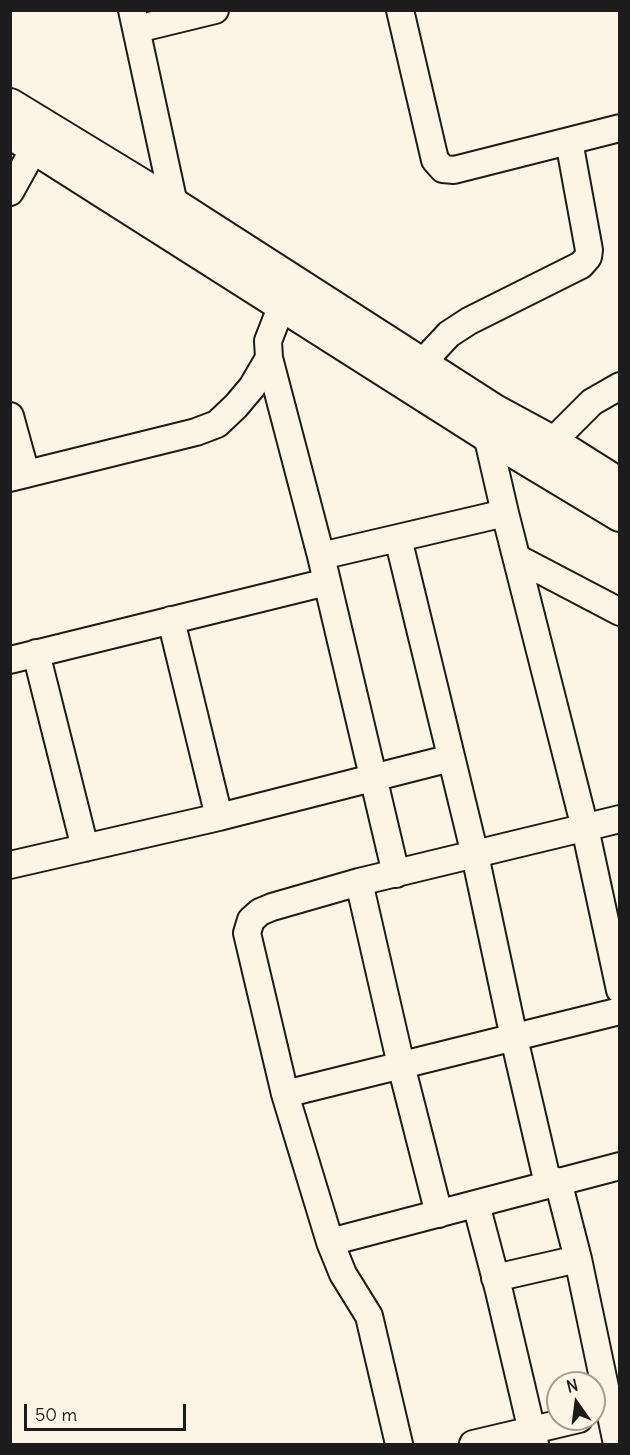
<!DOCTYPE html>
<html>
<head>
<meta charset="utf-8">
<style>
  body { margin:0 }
  #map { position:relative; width:630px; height:1455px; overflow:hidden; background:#fcf5e5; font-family:Delius,sans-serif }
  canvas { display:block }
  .frame { position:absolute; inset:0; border:12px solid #1c1c1c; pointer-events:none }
  .north { position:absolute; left:546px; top:1371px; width:60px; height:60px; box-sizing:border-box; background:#fcf5e5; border:2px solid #a29e95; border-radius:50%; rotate:346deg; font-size:16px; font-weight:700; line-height:24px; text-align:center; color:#1c1c1c }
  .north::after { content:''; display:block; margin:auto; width:21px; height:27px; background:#1c1c1c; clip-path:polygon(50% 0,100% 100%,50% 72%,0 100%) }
  .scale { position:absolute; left:24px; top:1404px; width:162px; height:27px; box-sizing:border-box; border:3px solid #1c1c1c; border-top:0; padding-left:8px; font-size:18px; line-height:21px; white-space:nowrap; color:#1c1c1c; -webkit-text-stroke:4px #fcf5e5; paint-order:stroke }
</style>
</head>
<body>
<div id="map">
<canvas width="630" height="1455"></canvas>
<div class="frame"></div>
<div class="north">N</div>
<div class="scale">50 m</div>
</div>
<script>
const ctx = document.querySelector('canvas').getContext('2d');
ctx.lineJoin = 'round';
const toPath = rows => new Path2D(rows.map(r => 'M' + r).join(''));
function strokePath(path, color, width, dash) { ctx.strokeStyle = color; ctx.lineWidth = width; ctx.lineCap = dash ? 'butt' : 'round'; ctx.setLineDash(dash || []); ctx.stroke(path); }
const minor = toPath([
  [132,10,177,218],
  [400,10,435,160,443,169,454,170,620,128],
  [137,29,215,10],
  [10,192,35,147],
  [282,305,268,341,269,358,321,556,396,874],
  [421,364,449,334,469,321,581,265,588,257,589,250,569,141],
  [10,416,26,474],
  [487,435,505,513,585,828,620,990],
  [538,456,592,402,620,386],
  [10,478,196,432,217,424,236,406,252,387,269,358],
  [398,538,475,855,514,1038,548,1184],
  [321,556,505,513],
  [517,558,620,612],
  [171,620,219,817],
  [36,653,85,848],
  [10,660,327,582],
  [10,865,219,817,451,758],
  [359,882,401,1065,439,1214],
  [285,1094,620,1011],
  [558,1181,578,1259],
  [476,1204,499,1291,535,1444],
  [330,1242,620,1166],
  [495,1278,578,1259,617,1444],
  [399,1444,369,1316,343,1274,330,1242,285,1094,247,933,251,920,260,912,272,907,359,882,620,819],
  [473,1444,579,1419]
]);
const major = toPath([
  [10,105,174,205,493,410,552,442,620,485],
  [10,132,487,435,620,515]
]);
strokePath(minor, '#1c1c1c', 30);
strokePath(major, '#1c1c1c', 36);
strokePath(minor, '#fcf5e5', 26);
strokePath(major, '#fcf5e5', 32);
</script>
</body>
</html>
